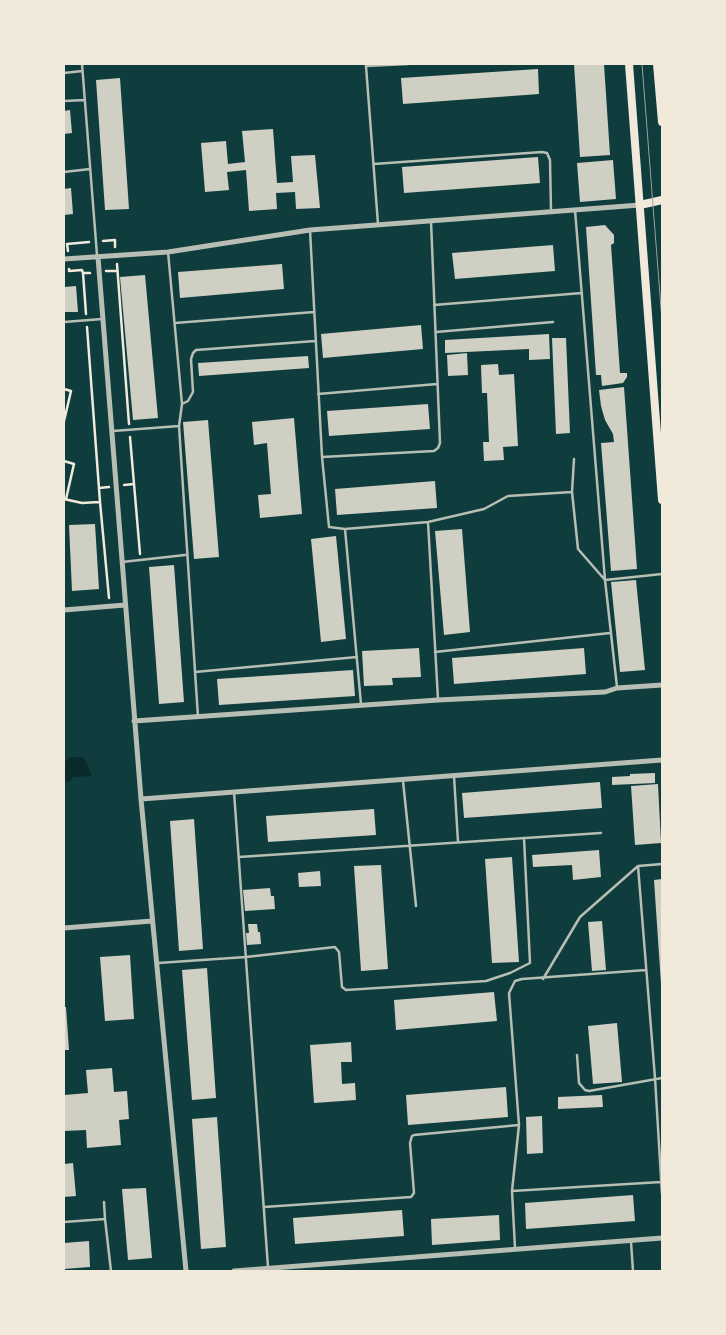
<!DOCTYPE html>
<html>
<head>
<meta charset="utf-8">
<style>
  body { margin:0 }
  #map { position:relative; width:726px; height:1335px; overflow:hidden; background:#0f3d3e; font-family:"Nunito Sans",sans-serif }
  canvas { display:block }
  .frame { position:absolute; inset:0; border:65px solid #f1e9da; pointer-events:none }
</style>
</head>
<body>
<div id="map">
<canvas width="726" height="1335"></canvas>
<div class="frame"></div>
</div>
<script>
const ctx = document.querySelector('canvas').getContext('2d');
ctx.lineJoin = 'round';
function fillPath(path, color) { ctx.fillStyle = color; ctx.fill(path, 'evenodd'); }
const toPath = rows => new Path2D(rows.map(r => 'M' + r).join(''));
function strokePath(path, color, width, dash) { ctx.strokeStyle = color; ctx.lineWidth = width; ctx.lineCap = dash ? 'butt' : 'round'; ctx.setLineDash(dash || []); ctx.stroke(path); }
fillPath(toPath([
  [70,757,84,757,92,776,73,777,70,782,64,782,64,761,66,761]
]), '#0a2a2b');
fillPath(toPath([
  [574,64,604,64,610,155,580,157],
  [538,69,539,94,403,104,401,78],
  [120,78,129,209,105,210,96,80],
  [70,110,72,133,64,134,64,111],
  [273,129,277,183,293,182,291,156,315,155,320,208,296,209,295,192,276,193,277,209,249,211,246,170,227,172,229,190,205,192,201,143,226,141,228,164,245,162,242,131],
  [538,157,540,183,404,193,402,167],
  [613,160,616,199,580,202,577,163],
  [71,188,73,214,64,215,64,189],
  [605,225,614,235,614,243,611,245,620,373,627,373,627,377,623,383,602,386,601,375,596,375,586,227],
  [553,245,555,271,455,279,452,253],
  [282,264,284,289,180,298,178,272],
  [145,275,158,418,133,420,120,277],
  [76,286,78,312,64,312,64,287],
  [421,325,423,349,323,358,321,334],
  [549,334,550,359,529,360,529,349,445,353,445,340],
  [552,338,566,338,570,433,556,434],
  [467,353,468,375,448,376,447,355],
  [308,356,309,368,199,376,198,363],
  [498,364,499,375,514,374,518,446,503,447,504,460,484,461,483,442,489,442,487,393,482,393,481,365],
  [624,387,637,569,611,571,601,443,614,442,613,434,605,420,601,406,599,390],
  [428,404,430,429,329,436,327,411],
  [294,418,302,514,260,518,258,495,271,494,267,443,254,445,252,422],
  [208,420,219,557,194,559,183,422],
  [435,481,437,508,337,515,335,489],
  [95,524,99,589,72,591,69,525],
  [462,529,470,632,444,635,435,531],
  [336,536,346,639,321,642,311,539],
  [174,565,184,702,159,704,149,567],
  [636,580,645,670,620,672,611,582],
  [419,648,421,677,392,678,393,685,364,686,362,651],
  [584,648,586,674,454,684,452,658],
  [353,670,355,696,219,705,217,679],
  [655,773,655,783,612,785,612,777,630,776,630,774],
  [600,782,602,808,464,818,462,793],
  [658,784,661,843,635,845,631,786],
  [374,809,376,835,268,842,266,816],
  [194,819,203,949,179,951,170,821],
  [599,850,601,877,573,880,572,865,533,867,532,855],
  [512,857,519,962,492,963,485,859],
  [381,865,388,969,361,971,354,866],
  [320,871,321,886,299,887,298,873],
  [662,879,662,984,661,984,654,880],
  [270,888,271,896,274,896,275,909,245,911,243,890],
  [602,921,606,970,592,971,588,922],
  [248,924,257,924,258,932,260,932,261,944,247,945,246,933,249,933],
  [130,955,134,1019,105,1021,100,957],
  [207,968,216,1098,192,1100,182,970],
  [494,992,497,1021,396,1030,394,1000],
  [64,1007,66,1007,69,1050,64,1050],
  [617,1023,622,1082,593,1084,588,1026],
  [351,1042,352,1062,341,1062,342,1084,355,1083,356,1100,314,1103,310,1045],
  [112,1068,114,1092,127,1091,129,1119,119,1120,121,1145,87,1148,86,1130,64,1131,64,1095,88,1093,86,1070],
  [506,1087,508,1117,408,1125,406,1095],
  [602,1095,603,1107,558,1109,558,1097],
  [542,1116,543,1153,527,1154,526,1117],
  [217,1117,226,1247,201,1249,192,1119],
  [73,1163,76,1196,64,1197,64,1164],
  [146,1188,152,1258,128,1260,122,1189],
  [633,1195,635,1221,526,1229,525,1203],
  [402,1210,404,1236,295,1244,293,1218],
  [499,1215,500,1240,432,1245,431,1219],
  [89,1241,90,1267,64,1269,64,1243]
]), '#cfcfc3');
strokePath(toPath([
  [103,241,115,240,115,247],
  [68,251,67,244,89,242],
  [117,264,129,424],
  [69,269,69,271,82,270,83,273,90,273],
  [106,271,117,271],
  [83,273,86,314],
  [87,327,100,502,109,598],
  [64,389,71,391,64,421],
  [130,437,140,554],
  [64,461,74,464,66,499],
  [124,485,134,484],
  [99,488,109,487],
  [64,499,82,503,99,502]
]), '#f1e9da', 2.5);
strokePath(toPath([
  [82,64,97,255],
  [366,64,366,66,408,64],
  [366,66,378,224],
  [64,73,82,71],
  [64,101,85,100],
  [374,164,542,152,547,153,550,160,551,211],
  [64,172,90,169],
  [575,210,605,580,617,687],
  [310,230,322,457,329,527,345,529,361,704],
  [168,252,182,404,179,426,198,717],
  [434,305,582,293],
  [64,322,102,319],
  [175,323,314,312],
  [436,332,553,322],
  [318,394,437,384],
  [182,404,188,401,193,392,191,359,193,353,196,350,315,341],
  [113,431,179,426],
  [322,457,434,451,438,448,440,443,431,221],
  [572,492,578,549,605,580,662,574],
  [428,522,438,699],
  [345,529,428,522,484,509,508,496,572,492,574,459],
  [122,562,185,555],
  [435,652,610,633],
  [195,672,357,657],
  [454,776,458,842],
  [403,781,416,906],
  [234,792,268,1267],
  [239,857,601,833],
  [662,864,638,866,655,1078,662,1194],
  [158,963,246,957,335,947,339,952,342,987,346,990,486,981,510,973,530,963,524,838],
  [543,979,580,917,638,866],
  [577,1055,579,1083,585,1090,589,1091,662,1078],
  [512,1191,661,1182],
  [104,1202,105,1219],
  [264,1207,411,1197,414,1193,410,1143,412,1136,414,1135,519,1125,509,993,515,981,522,979,646,970],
  [64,1222,105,1219,111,1271],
  [631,1242,633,1271],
  [515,1248,512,1191,519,1125]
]), '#b8beb3', 2.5);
strokePath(toPath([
  [98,257,141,799,186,1271],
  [64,259,168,252,310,230,640,205],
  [64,610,125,605],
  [134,721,438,700,605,692,617,688,662,685],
  [141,799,662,760],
  [64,928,152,921],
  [234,1271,662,1238]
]), '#b8beb3', 5);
strokePath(toPath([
  [629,64,662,500],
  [657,64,662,122],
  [640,205,662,200]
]), '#f1e9da', 8);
strokePath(toPath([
  [642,64,662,321]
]), '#97a49c', 1);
</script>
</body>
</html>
